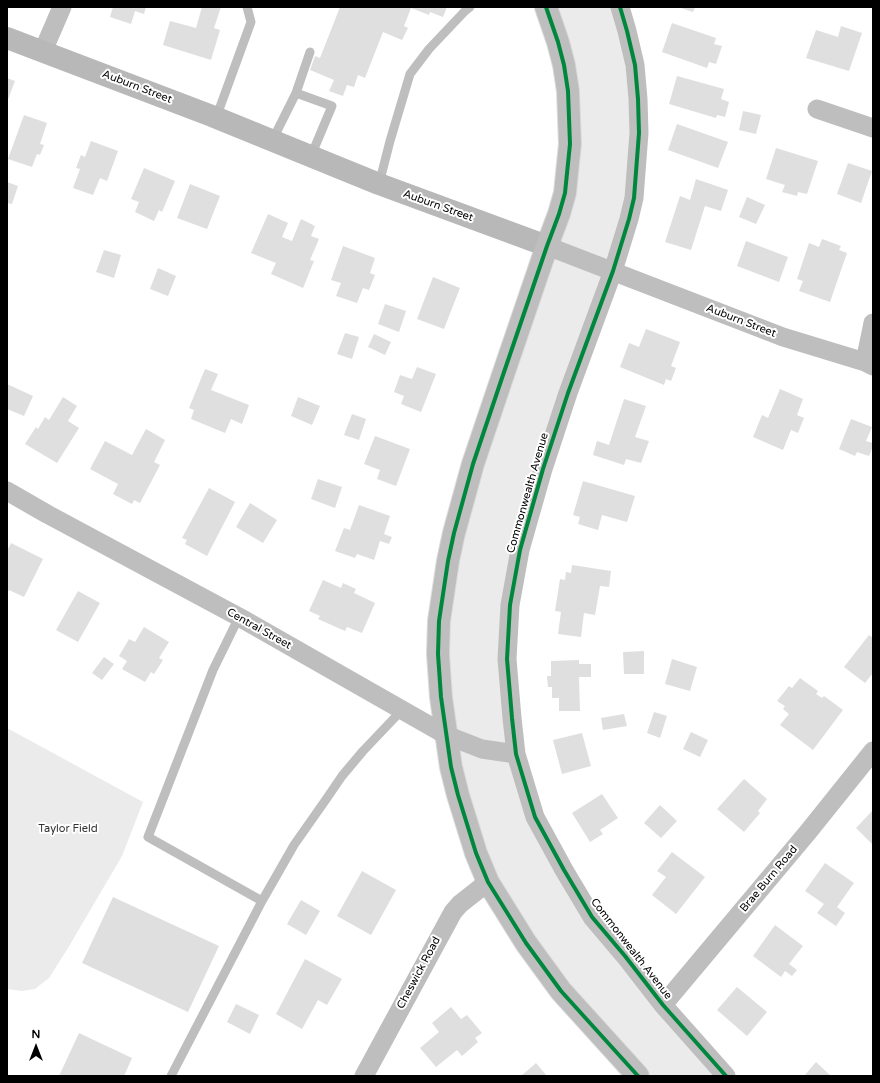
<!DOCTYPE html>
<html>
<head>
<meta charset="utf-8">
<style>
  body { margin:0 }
  #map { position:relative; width:880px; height:1083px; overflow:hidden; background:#fff; font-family:"Varela Round",sans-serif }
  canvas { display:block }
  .frame { position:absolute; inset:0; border:8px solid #000; pointer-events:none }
  .north { position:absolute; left:16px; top:1027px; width:40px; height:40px; -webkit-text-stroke:3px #fff; paint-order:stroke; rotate:0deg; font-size:11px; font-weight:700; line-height:16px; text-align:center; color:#000 }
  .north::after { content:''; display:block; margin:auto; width:14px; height:18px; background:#000; clip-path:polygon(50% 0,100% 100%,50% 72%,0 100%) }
</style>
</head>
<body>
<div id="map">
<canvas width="880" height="1083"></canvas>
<div class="frame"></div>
<div class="north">N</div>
</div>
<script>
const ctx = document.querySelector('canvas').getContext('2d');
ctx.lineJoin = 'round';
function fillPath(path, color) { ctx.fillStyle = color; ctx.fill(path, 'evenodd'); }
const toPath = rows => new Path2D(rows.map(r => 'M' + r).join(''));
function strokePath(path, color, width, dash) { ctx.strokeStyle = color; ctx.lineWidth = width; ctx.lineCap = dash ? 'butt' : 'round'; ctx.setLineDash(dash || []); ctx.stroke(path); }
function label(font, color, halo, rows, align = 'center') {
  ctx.font = font + ' "Varela Round",sans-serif'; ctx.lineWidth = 4; ctx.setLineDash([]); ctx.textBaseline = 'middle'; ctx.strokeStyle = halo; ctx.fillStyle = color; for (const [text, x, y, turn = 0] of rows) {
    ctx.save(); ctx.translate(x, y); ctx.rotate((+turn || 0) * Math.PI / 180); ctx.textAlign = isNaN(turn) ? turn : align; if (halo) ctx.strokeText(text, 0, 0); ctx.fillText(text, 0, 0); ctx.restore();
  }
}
fillPath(toPath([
  [546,7,620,7,636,176,510,605,516,754,564,870,726,1076,638,1076,561,991,465,820,439,621,570,144],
  [7,728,143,802,122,856,68,948,49,978,35,989,22,991,7,989]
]), '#ebebeb');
fillPath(toPath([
  [113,7,146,7,144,14,135,11,131,24,110,17],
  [202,7,221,7,214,28,220,30,211,60,163,45,170,21,196,28],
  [340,7,447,7,443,17,430,12,429,15,411,8,404,26,408,28,402,40,383,32,365,78,358,75,354,87,347,85,343,96,329,91,334,80,310,70,315,56,320,58],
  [678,7,695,7,693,12],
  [672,23,716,38,714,44,722,46,716,64,709,62,707,68,662,52],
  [841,26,862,33,849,71,806,58,816,30,838,37],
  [677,76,724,89,721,99,729,102,725,117,717,115,716,118,669,104],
  [7,78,15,81,7,102],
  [743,111,761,115,756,134,739,130],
  [24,115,47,123,40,144,44,145,40,155,37,154,32,167,8,159],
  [677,124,728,142,718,168,668,150],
  [91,141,118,151,107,181,100,178,93,195,73,188,80,169,76,168,81,155,85,157],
  [776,148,818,161,807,194,798,192,797,196,782,192,785,185,766,179],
  [848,163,872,171,861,203,837,194],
  [144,168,175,181,162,212,159,210,154,221,135,212,139,202,131,199],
  [696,179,728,190,721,211,705,206,691,250,665,242,680,196,690,200],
  [7,182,18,186,12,204,7,203],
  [190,184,220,196,207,229,177,218],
  [747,197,765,205,756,224,739,217],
  [268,214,288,223,282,237,292,241,301,219,315,226,311,236,319,239,310,260,314,261,303,288,271,274,276,263,251,253],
  [822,239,841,246,839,250,847,253,830,302,799,291,803,281,797,279,809,243,819,247],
  [746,241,788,257,779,282,737,266],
  [343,246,375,258,370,273,375,275,369,290,363,288,357,303,336,296,341,283,331,280],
  [104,250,121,255,114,278,96,272],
  [158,268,176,276,168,296,150,289],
  [433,277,460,288,444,329,417,319],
  [385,304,406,311,399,332,378,324],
  [646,329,680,342,671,366,676,368,671,381,666,379,664,385,620,367,629,343,639,347],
  [345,333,359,337,352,359,337,354],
  [374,334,391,342,385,355,368,347],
  [417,367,436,374,421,412,401,404,404,396,394,392,400,375,412,379],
  [205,369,218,374,211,390,249,405,242,424,231,419,225,433,191,419,194,410,189,408],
  [7,384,33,396,24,416,7,409],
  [780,389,803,399,797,415,804,418,798,433,791,430,783,450,753,437,762,415,768,418],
  [63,397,77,406,68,421,79,428,57,463,25,444,36,427,38,429,45,417,49,420],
  [298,397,320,406,312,425,291,416],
  [624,399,646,406,635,437,649,441,641,463,626,459,624,465,593,455,597,441,609,445],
  [352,414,366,419,359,440,344,435],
  [851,419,872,427,866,441,873,443,873,446,869,456,857,452,855,456,839,449],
  [146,429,165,440,154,462,160,465,140,503,134,500,132,504,113,494,118,484,90,469,105,441,132,455],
  [375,436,410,449,396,486,377,479,380,470,364,464],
  [318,479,342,487,335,508,311,499],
  [583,481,635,496,627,522,602,515,598,530,578,524,580,517,573,515],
  [209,488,235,502,207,556,185,544,187,540,182,538],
  [250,503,277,520,263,543,236,527],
  [359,505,390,516,384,534,392,537,389,544,380,541,374,560,357,554,355,558,335,551,344,528,350,530],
  [11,543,43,559,24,597,9,590,7,594,7,551],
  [572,565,611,571,609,587,600,586,595,615,584,613,581,637,558,634,561,612,555,611,560,579,565,580,566,572,571,573],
  [323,580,341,588,343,583,356,589,354,593,375,603,362,633,347,627,345,631,318,619,320,616,309,611],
  [78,591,100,603,78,642,56,630],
  [144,627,169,642,159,658,163,660,154,674,151,672,145,682,122,669,127,661,119,656,129,639,135,642],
  [869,635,873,638,873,673,865,683,844,667],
  [644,651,644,674,624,674,623,652],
  [104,657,114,664,102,680,92,673],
  [672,659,697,667,690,691,665,684],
  [579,660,579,664,591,664,591,677,579,677,580,711,559,711,559,698,552,698,552,687,548,687,547,676,551,676,551,661],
  [800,678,818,691,816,694,822,698,824,696,843,710,813,750,780,725,789,714,783,709,785,706,777,701,789,686,792,688],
  [654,712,667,716,660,738,647,733],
  [624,714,627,726,603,730,601,718],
  [691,732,708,740,700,757,683,749],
  [582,733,591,766,562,774,553,740],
  [744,779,767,799,758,811,760,813,744,832,717,809],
  [602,794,618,818,600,830,603,834,590,842,572,813],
  [660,805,677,821,661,838,644,823],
  [873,810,873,845,856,828],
  [672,852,705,877,676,914,652,895,666,877,657,871],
  [825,863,854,883,837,907,845,913,836,926,817,913,824,904,805,891],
  [362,871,396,890,371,935,337,916],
  [113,897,219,946,188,1012,82,963],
  [301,900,320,911,306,935,287,924],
  [775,925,803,946,789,964,797,970,792,976,785,971,781,977,753,956],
  [305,959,342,979,327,1005,318,1000,302,1029,276,1014],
  [737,987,767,1012,747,1036,717,1010],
  [236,1004,259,1015,250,1034,227,1022],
  [451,1007,461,1019,467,1015,482,1033,475,1038,478,1042,462,1056,457,1050,436,1067,420,1048,439,1032,432,1023],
  [79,1033,132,1058,124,1076,59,1076],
  [816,1062,831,1076,804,1076],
  [536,1063,547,1076,521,1076]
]), '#dfdfdf');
const primary = toPath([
  [546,7,558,42,564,65,568,91,570,144,565,193,559,214,547,246,503,375,473,464,454,533,448,561,439,621,438,654,441,697,451,767,458,795,476,853,488,882,526,943,561,991,638,1076]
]);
strokePath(primary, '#dbdbdb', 24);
strokePath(toPath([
  [296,93,332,106,311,156],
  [216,118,251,22,247,7],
  [272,141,296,93,310,52],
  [379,184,390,141,410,74,429,49,465,11,470,7],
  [239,617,213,670,148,837,262,901,294,845,327,798,342,776,363,751,402,710],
  [171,1076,262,901]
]), '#bebebe', 9);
strokePath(toPath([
  [620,7,627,31,635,65,638,99,639,133,634,198,629,219,613,271,568,393,543,469,520,550,510,605,507,659,512,718,516,754,535,817,564,870,592,917,625,956,663,1005,726,1076],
  [43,51,62,7],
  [817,109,873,128],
  [547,246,783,337,865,362,873,363],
  [873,323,865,362,873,366],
  [7,491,47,514,239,617,446,735,482,749,516,754],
  [663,1005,808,832,873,751],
  [364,1076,453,912,460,904,488,882]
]), '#bebebe', 19);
strokePath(toPath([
  [7,38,212,116,379,184,547,246]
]), '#b8b8b8', 22);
strokePath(primary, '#bebebe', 22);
strokePath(toPath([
  [546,7,558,42,564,65,568,91,570,144,565,193,559,214,547,246,503,375,473,464,454,533,448,561,439,621,438,654,441,697,451,767,458,795,476,853,488,882,526,943,561,991,638,1076],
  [620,7,627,31,635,65,638,99,639,133,634,198,629,219,613,271,568,393,543,469,520,550,510,605,507,659,512,718,516,754,535,817,564,870,592,917,625,956,663,1005,726,1076]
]), '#00873e', 4);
label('11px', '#000', '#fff', [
  ["Auburn Street",137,87,21],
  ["Auburn Street",438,206,20],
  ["Auburn Street",741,321,21],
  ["Commonwealth Avenue",528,493,-74],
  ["Central Street",259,629,29],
  ["Brae Burn Road",769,879,-50],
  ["Commonwealth Avenue",631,949,52],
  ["Cheswick Road",419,973,-62]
]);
label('11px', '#323232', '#fff', [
  ["Taylor Field",68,829]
]);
</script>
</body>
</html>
